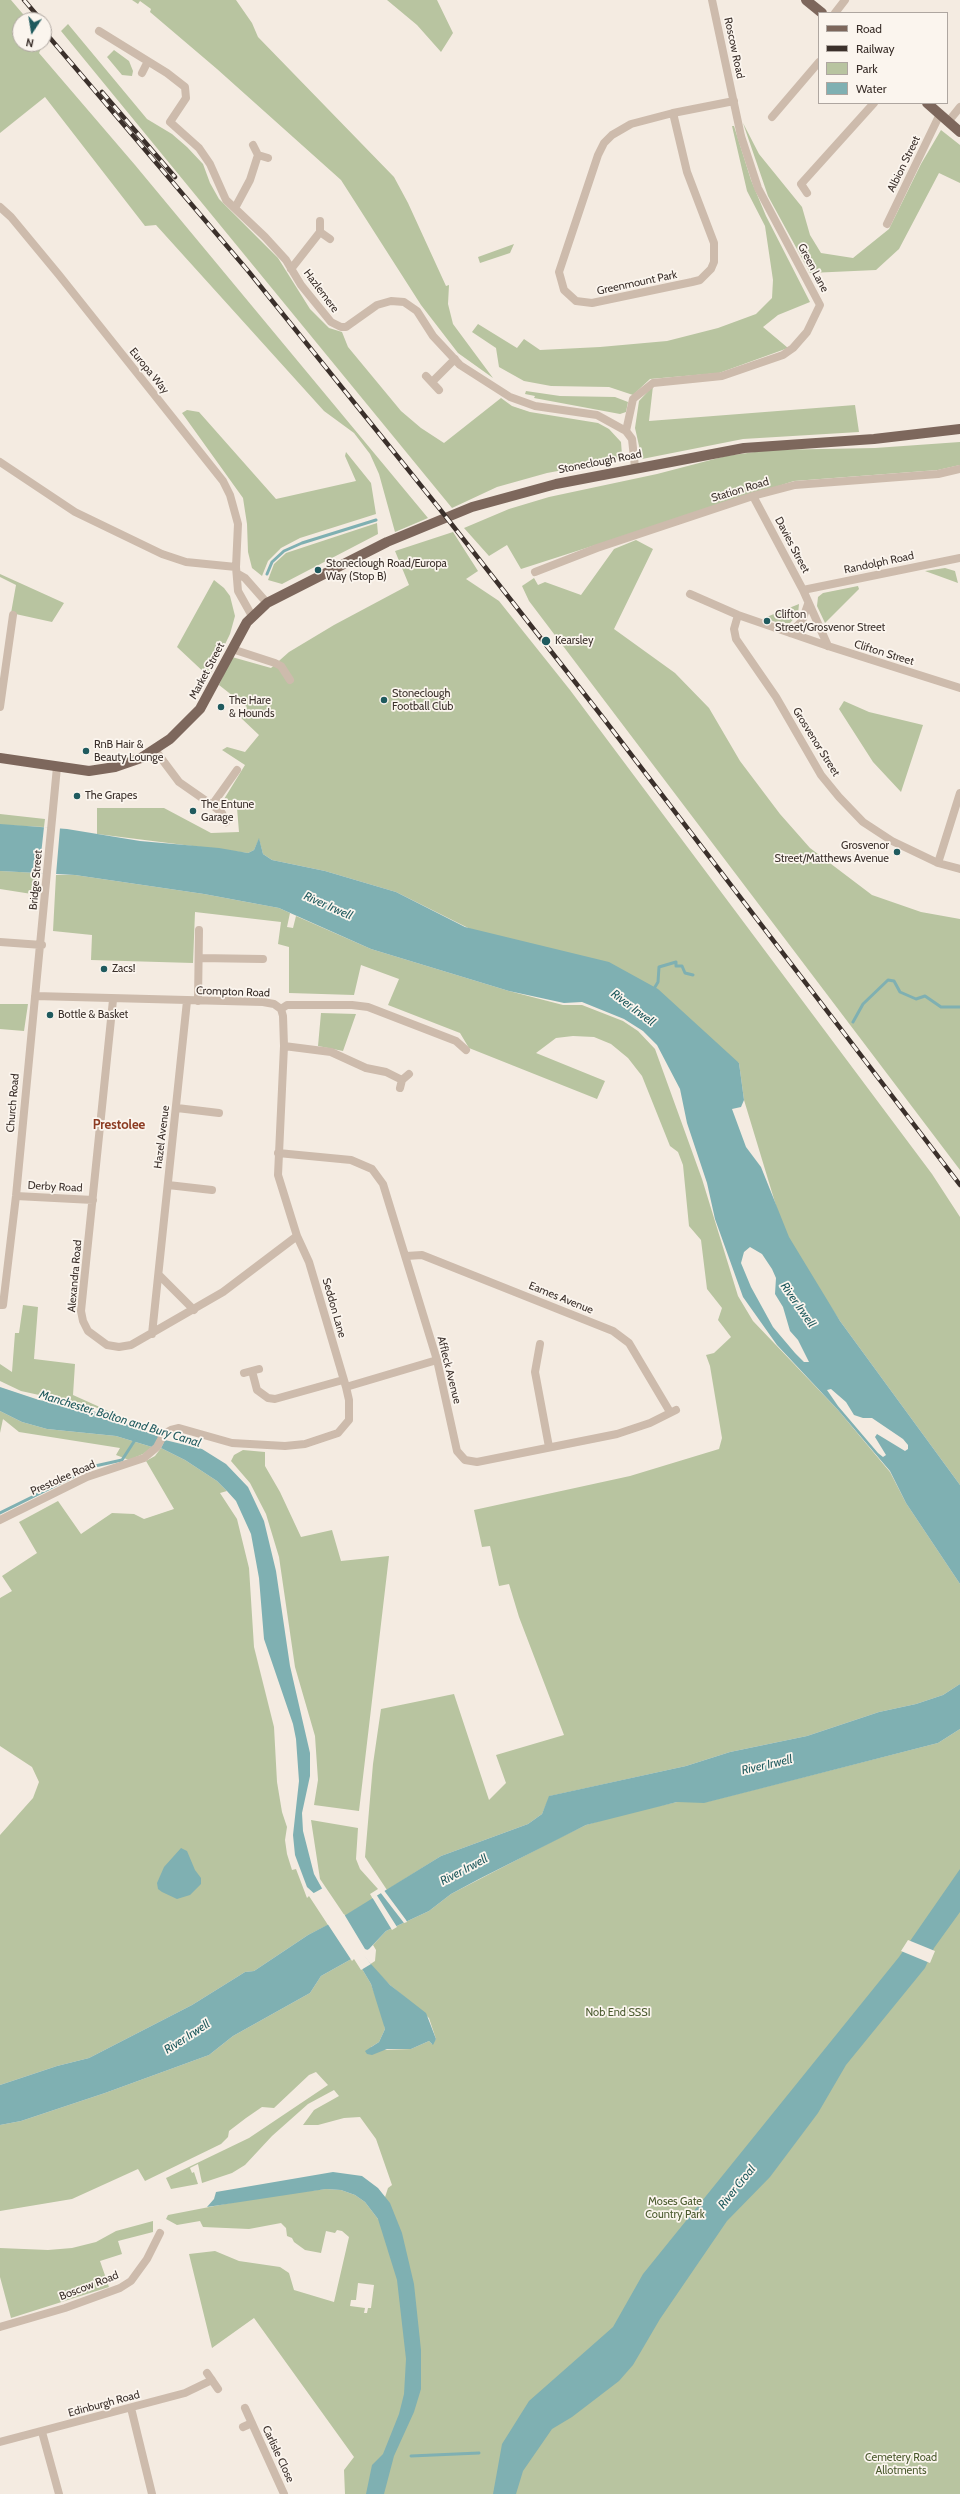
<!DOCTYPE html>
<html>
<head>
<meta charset="utf-8">
<style>
  body { margin:0 }
  #map { position:relative; width:960px; height:2494px; overflow:hidden; background:#f4ebe1; font-family:Cabin,sans-serif }
  canvas { display:block }
  .legend { position:absolute; left:818px; top:12px; width:130px; height:92px; box-sizing:border-box; background:#fbf5ee; border:1px solid #aea6a0; margin:0; padding:5px 7px; list-style:none; font-size:12px; color:#3b302b }
  .legend li { display:flex; align-items:center; gap:8px; height:20px }
  .legend b { width:20px; border:1px solid #aea6a0 }
  .north { position:absolute; left:12px; top:12px; width:40px; height:40px; box-sizing:border-box; background:#fbf5ee; border:1px solid #aea6a0; border-radius:50%; rotate:192deg; font-size:11px; font-weight:700; line-height:16px; text-align:center; color:#3b302b }
  .north::after { content:''; display:block; margin:auto; width:14px; height:18px; background:#1f5a5e; clip-path:polygon(50% 0,100% 100%,50% 72%,0 100%) }
</style>
</head>
<body>
<div id="map">
<canvas width="960" height="2494"></canvas>
<ul class="legend">
<li><b style="height:5px;background:#7d675c"></b>Road</li>
<li><b style="height:5px;background:#3b302b"></b>Railway</li>
<li><b style="height:11px;background:#b8c4a0"></b>Park</li>
<li><b style="height:11px;background:#7fb0b2"></b>Water</li>
</ul>
<div class="north">N</div>
</div>
<script>
const ctx = document.querySelector('canvas').getContext('2d');
ctx.lineJoin = 'round';
function fillPath(path, color) { ctx.fillStyle = color; ctx.fill(path, 'evenodd'); }
const toPath = rows => new Path2D(rows.map(r => 'M' + r).join(''));
function strokePath(path, color, width, dash) { ctx.strokeStyle = color; ctx.lineWidth = width; ctx.lineCap = dash ? 'butt' : 'round'; ctx.setLineDash(dash || []); ctx.stroke(path); }
function label(font, color, halo, rows, align = 'center') {
  ctx.font = font + ' Cabin,sans-serif'; ctx.lineWidth = 3.5; ctx.setLineDash([]); ctx.textBaseline = 'middle'; ctx.strokeStyle = halo; ctx.fillStyle = color; for (const [text, x, y, turn = 0] of rows) {
    ctx.save(); ctx.translate(x, y); ctx.rotate((+turn || 0) * Math.PI / 180); ctx.textAlign = isNaN(turn) ? turn : align; if (halo) ctx.strokeText(text, 0, 0); ctx.fillText(text, 0, 0); ctx.restore();
  }
}
fillPath(toPath([
  [0,0,11,0,28,20,20,20,20,44,43,44,39,53,135,165,428,518,395,532,379,474,370,454,354,433,324,411,156,225,145,226,45,97,0,133],
  [132,0,236,0,252,23,258,37,394,177,408,203,446,286,449,285,448,304,453,324,493,378,458,353,421,305,341,180,217,69,150,12,151,9,140,1,138,4],
  [387,0,437,0,453,33,441,52,417,25],
  [68,24,147,119,172,134,187,147,203,164,210,183,219,199,278,258,310,309,329,328,342,332,348,347,401,411,421,428,444,443,501,398,512,406,530,412,598,423,609,429,621,442,622,455,617,460,547,473,497,487,452,508,61,31],
  [114,50,129,61,133,71,132,76,122,75,107,57],
  [743,123,759,154,802,207,810,235,821,253,853,258,889,229,921,164,941,130,960,145,960,183,939,173,899,249,876,270,810,273,768,196],
  [732,126,734,126,751,180,766,216,810,302,778,315,763,327,788,348,719,373,650,379,633,395,609,387,551,386,524,381,499,367,496,348,472,332,478,324,517,348,524,339,540,350,600,347,667,341,718,328,756,314,772,298,773,280,765,226,747,191],
  [514,244,510,253,480,263,478,257],
  [653,386,649,421,855,405,859,432,743,439,642,459,635,428,639,401],
  [526,391,560,396,615,397,628,402,626,412,620,414,534,398,535,396,525,394],
  [187,410,199,412,276,499,356,481,345,456,346,452,371,483,376,514,300,538,281,548,268,561,262,576,252,568,248,552,247,524,243,498,182,413],
  [960,442,960,465,938,470,794,481,521,569,507,545,489,556,464,528,509,509,549,497,657,474,726,456,769,450,875,448],
  [377,523,378,534,282,584,268,580,274,564,286,553],
  [453,532,478,571,466,579,499,601,570,690,932,1174,960,1217,960,1485,840,1321,787,1242,744,1100,739,1063,396,892,325,871,272,860,263,854,259,839,254,850,248,853,97,834,97,808,164,808,211,833,239,832,237,808,221,804,245,765,222,750,227,747,245,752,259,735,240,717,247,707,219,685,232,657,271,668,289,652,334,625,409,585,395,551],
  [636,540,653,549,614,629,675,673,709,708,740,761,780,814,810,848,872,895,921,912,960,919,960,1170,529,601,522,586,534,578,538,585,545,582,581,595,614,549],
  [945,568,955,571,958,583,925,571],
  [0,574,64,603,52,622,11,613,16,585,0,577],
  [214,580,224,588,230,596,235,616,230,634,209,677,177,647],
  [858,586,859,589,825,623,817,606,818,597,823,593],
  [799,604,798,614,790,623,782,624,764,618],
  [844,701,869,712,923,725,901,792,873,762,839,709],
  [0,814,45,819,44,827,0,825],
  [0,871,39,873,38,895,0,889],
  [56,875,75,875,204,894,279,908,290,913,287,927,293,928,296,916,371,949,509,991,563,1005,582,1005,623,1021,638,1031,655,1049,702,1179,738,1296,753,1321,838,1410,890,1472,906,1503,960,1584,960,1684,943,1695,916,1704,879,1712,807,1736,730,1752,686,1766,550,1796,542,1814,528,1824,441,1856,387,1890,365,1857,373,1764,381,1709,454,1694,489,1800,506,1783,496,1755,564,1735,519,1617,509,1584,499,1586,490,1546,482,1547,474,1510,630,1476,719,1449,722,1438,710,1366,706,1355,714,1353,731,1337,718,1320,722,1308,707,1289,701,1240,689,1226,683,1165,678,1152,670,1146,642,1076,628,1058,611,1044,594,1037,573,1036,556,1038,536,1053,605,1081,597,1099,469,1048,460,1033,388,1005,399,979,361,965,354,995,289,993,289,947,278,944,281,922,195,912,193,963,91,960,92,935,53,931],
  [0,1004,28,1004,24,1031,0,1029],
  [321,1013,356,1014,343,1051,318,1046],
  [23,1305,38,1307,34,1359,75,1364,73,1395,153,1431,98,1408,21,1391,0,1381,0,1364,12,1372,15,1333,19,1333],
  [0,1411,22,1422,47,1429,116,1436,152,1447,143,1454,129,1460,116,1455,120,1448,19,1432,3,1419,0,1433],
  [161,1448,185,1460,217,1481,227,1491,220,1493,237,1519,249,1568,254,1647,274,1727,277,1782,282,1812,287,1827,285,1840,287,1854,292,1870,296,1869,307,1898,309,1896,328,1925,308,1935,254,1971,245,1972,192,2005,89,2058,57,2066,0,2085,0,1835,33,1798,39,1782,32,1767,0,1746,0,1598,12,1591,2,1576,37,1553,19,1522,58,1501,81,1534,112,1513,134,1514,144,1519,174,1509,146,1461,155,1456],
  [243,1450,265,1452,265,1466,280,1492,301,1537,332,1530,341,1561,389,1556,359,1811,314,1805,318,1780,315,1736,295,1667,279,1557,266,1514,250,1483,231,1461,234,1455],
  [960,1729,960,2494,345,2494,344,2470,354,2457,254,2318,212,2348,189,2254,215,2251,239,2261,280,2267,289,2273,294,2290,334,2302,349,2237,342,2231,337,2230,335,2233,326,2231,321,2253,305,2250,294,2242,292,2238,287,2236,286,2228,281,2223,249,2229,203,2227,200,2221,177,2225,166,2219,168,2215,266,2196,326,2189,341,2190,355,2195,365,2202,378,2219,388,2188,392,2185,376,2139,360,2117,344,2118,318,2125,303,2125,314,2110,339,2096,334,2090,308,2104,272,2136,245,2165,232,2173,202,2183,198,2164,190,2168,192,2173,194,2172,198,2184,171,2189,166,2178,249,2138,328,2085,316,2072,309,2075,274,2108,262,2107,246,2118,229,2131,228,2137,221,2144,145,2181,138,2169,72,2199,0,2211,0,2125,21,2121,105,2093,209,2055,233,2036,310,1993,321,1976,355,1957,371,1984,383,2016,385,2029,379,2042,371,2047,372,2054,381,2050,411,2049,429,2041,432,2044,436,2039,429,2018,390,1985,369,1965,375,1961,376,1950,373,1945,386,1931,429,1911,451,1894,557,1839,586,1825,622,1814,677,1802,706,1802,938,1743],
  [358,2283,374,2285,371,2308,368,2308,367,2313,364,2313,365,2308,350,2306,351,2300,356,2300],
  [311,1820,358,1828,356,1859,360,1869,378,1889,370,1894,373,1899,345,1916,320,1879],
  [153,2221,153,2232,118,2241,122,2254,100,2261,109,2287,11,2318,0,2277,0,2248,48,2250,72,2248,96,2242,116,2231]
]), '#b8c4a0');
fillPath(toPath([
  [0,824,67,829,140,841,219,848,248,853,254,850,259,838,263,854,272,860,325,871,396,892,465,927,609,962,658,989,739,1063,744,1100,741,1107,732,1109,746,1147,761,1167,789,1237,840,1321,960,1485,960,1584,906,1503,890,1471,838,1410,777,1345,743,1297,715,1219,707,1183,687,1123,680,1089,657,1045,643,1031,624,1019,582,1002,564,1003,509,991,371,949,279,908,204,894,75,875,0,871],
  [750,1247,762,1254,772,1269,776,1278,775,1294,783,1307,790,1331,798,1340,809,1362,804,1362,795,1353,773,1327,751,1287,741,1263,744,1252],
  [831,1389,846,1402,854,1415,863,1418,872,1418,903,1439,908,1445,908,1449,905,1451,877,1434,875,1437,886,1455,883,1457,878,1453,838,1406,827,1390],
  [0,1387,39,1400,88,1409,159,1437,156,1445,152,1447,116,1436,47,1429,22,1422,0,1411],
  [165,1440,202,1449,226,1464,248,1487,264,1521,276,1571,290,1666,310,1753,310,1776,302,1813,303,1831,314,1874,339,1919,441,1856,528,1824,542,1814,549,1796,686,1766,730,1752,807,1736,879,1712,916,1704,943,1695,960,1684,960,1729,938,1743,755,1790,704,1803,677,1802,586,1825,479,1879,451,1894,429,1911,386,1931,369,1949,361,1953,390,1985,426,2013,436,2039,433,2045,429,2041,411,2049,387,2049,372,2055,367,2054,365,2051,379,2042,385,2029,371,1984,355,1957,321,1976,310,1993,233,2036,209,2055,105,2093,21,2121,0,2125,0,2085,57,2066,89,2058,192,2005,245,1972,254,1971,308,1935,333,1922,318,1897,307,1887,295,1855,293,1835,299,1781,296,1739,293,1724,264,1639,259,1578,251,1534,236,1501,227,1491,217,1481,185,1460,161,1448],
  [181,1848,187,1851,195,1870,201,1878,201,1884,190,1895,177,1899,162,1892,158,1889,157,1883,164,1867],
  [960,1869,960,1912,934,1948,925,1968,846,2065,818,2113,770,2177,727,2221,660,2319,633,2365,619,2381,572,2417,552,2429,523,2471,516,2494,493,2494,502,2444,529,2401,613,2327,643,2274,899,1957],
  [333,2172,362,2176,378,2188,390,2203,402,2233,414,2284,421,2350,421,2389,414,2412,394,2456,384,2494,366,2494,372,2465,383,2454,399,2414,404,2394,406,2359,397,2280,378,2219,365,2202,355,2195,341,2190,326,2189,207,2207,214,2199,216,2192]
]), '#7fb0b2');
fillPath(toPath([
  [44,827,60,828,56,875,39,873],
  [323,1888,340,1916,344,1914,365,1949,370,1951,363,1954,371,1964,361,1970,354,1959,352,1961,327,1923,331,1921,312,1894],
  [383,1889,406,1920,407,1922,404,1923,380,1892],
  [376,1894,397,1927,392,1930,372,1897],
  [908,1940,935,1951,930,1963,901,1951]
]), '#f4ebe1');
strokePath(toPath([
  [267,574,272,562,284,551,302,543,376,520],
  [655,987,658,982,659,967,676,962,676,966,682,966,685,973,693,975],
  [853,1022,863,1004,888,980,894,981,900,992,916,999,925,996,941,1007,960,1007],
  [0,1513,95,1466,122,1460,135,1440],
  [411,2456,479,2453]
]), '#7fb0b2', 3);
strokePath(toPath([
  [835,13,845,0],
  [99,31,167,73,185,87,186,98,170,122,199,148,210,164,226,200,265,237,286,260,301,285,331,322,341,327,346,327,377,305,391,301,404,302,417,311,433,336,460,365,510,397,535,406,597,415,626,431,632,439,635,467],
  [142,73,147,63],
  [673,113,687,172,714,243,714,262,711,269,700,280,692,282,592,303,576,301,564,290,559,272,598,155,604,143,612,135,631,124,673,113,734,101],
  [772,117,819,62],
  [948,122,960,107],
  [253,145,258,155,268,158],
  [807,193,801,184,874,103],
  [0,207,11,217,59,275,223,481,230,495,238,524,236,567,238,591,252,616],
  [235,208,250,180,258,155],
  [320,221,320,232,330,239],
  [887,224,940,114],
  [291,269,320,232],
  [426,376,439,390],
  [433,381,455,359],
  [626,431,633,399,653,383,722,376,783,355,793,348,807,332,820,305,758,188,741,136,712,0],
  [0,462,75,512,162,554,186,562,236,567],
  [753,496,803,590,828,646],
  [535,572,597,548,753,496,795,485,938,474,960,469],
  [238,574,245,578,267,603],
  [803,590,960,558],
  [690,594,738,615,828,646,960,688],
  [738,615,734,629,736,639,776,697,821,775,839,797,863,822,892,841,938,863,960,869],
  [790,633,802,621,808,604],
  [232,649,275,663,281,666,290,680],
  [0,707,13,615],
  [155,750,179,782,212,805,222,813,226,822],
  [212,805,237,770],
  [938,863,960,793],
  [0,942,42,945],
  [199,958,263,959],
  [113,1000,81,1311,83,1321,88,1331,107,1345,119,1347,131,1345,223,1292,297,1236],
  [198,1001,199,930],
  [281,1009,287,1005,352,1005,368,1007,456,1041,466,1050],
  [284,1046,331,1052,366,1068,386,1072,402,1080],
  [400,1088,402,1080,409,1074],
  [177,1108,219,1113],
  [278,1153,351,1160,372,1169,383,1184,437,1360,457,1451,465,1460,477,1462,617,1434,650,1423,676,1410],
  [168,1185,212,1190],
  [16,1196,93,1200],
  [406,1256,422,1255,613,1331,629,1343,670,1412],
  [160,1276,194,1310],
  [0,1305,3,1305,16,1196,57,767],
  [152,1334,187,1001],
  [540,1344,535,1372,549,1447],
  [252,1371,257,1390,268,1398,275,1399,343,1380],
  [244,1373,259,1369],
  [346,1387,437,1360],
  [0,1520,87,1477,144,1458,157,1447,164,1434,171,1430,179,1428,232,1443,285,1446,305,1444,338,1433,349,1420,349,1400,346,1387,309,1262,297,1236,278,1175,284,1046,283,1016,281,1009,274,1004,263,1002,35,996],
  [0,2327,65,2308,120,2288,131,2281,147,2259,160,2233],
  [207,2373,218,2389],
  [131,2408,152,2494],
  [245,2408,284,2494],
  [243,2427,252,2423],
  [42,2432,59,2494],
  [0,2442,185,2393,212,2380]
]), '#cdbbac', 8);
strokePath(toPath([
  [806,0,822,13],
  [927,103,960,132],
  [0,758,89,771,115,767,141,758,170,739,200,709,247,622,267,603,387,542,472,507,556,484,744,448,874,439,960,429]
]), '#7d675c', 10);
const rail = toPath([
  [24,0,41,20],
  [44,31,249,272,439,508,604,719,960,1185],
  [102,92,175,177]
]);
strokePath(rail, '#3b302b', 4.5);
strokePath(rail, '#fbf5ee', 3, [9]);
for (const [x, y, r, color] of [
  [318,570,4,"#1f5a5e"],
  [767,621,4,"#1f5a5e"],
  [546,641,5,"#1f5a5e"],
  [384,700,4,"#1f5a5e"],
  [221,707,4,"#1f5a5e"],
  [86,751,4,"#1f5a5e"],
  [77,796,4,"#1f5a5e"],
  [193,811,4,"#1f5a5e"],
  [897,852,4,"#1f5a5e"],
  [104,969,4,"#1f5a5e"],
  [50,1015,4,"#1f5a5e"]
]) { const dot = new Path2D(); dot.arc(x, y, r, 0, 2 * Math.PI); ctx.fillStyle = color; ctx.fill(dot); strokePath(dot, '#fbf5ee', 1.5); }
label('11px', '#3b302b', '#fbf5ee', [
  ["Roscow Road",734,48,78],
  ["Albion Street",904,164,-64],
  ["Green Lane",813,268,62],
  ["Greenmount Park",637,283,-12],
  ["Hazlemere",321,291,53],
  ["Europa Way",149,371,51],
  ["Stoneclough Road",600,462,-11],
  ["Station Road",740,490,-17],
  ["Davies Street",792,545,62],
  ["Randolph Road",879,563,-12],
  ["Clifton Street",884,653,17],
  ["Market Street",207,671,-62],
  ["Grosvenor Street",816,742,58],
  ["Bridge Street",36,880,-85],
  ["Crompton Road",233,992,2],
  ["Church Road",13,1103,-85],
  ["Hazel Avenue",162,1137,-83],
  ["Derby Road",55,1187,3],
  ["Alexandra Road",75,1276,-85],
  ["Eames Avenue",561,1298,22],
  ["Seddon Lane",334,1308,74],
  ["Affleck Avenue",449,1370,76],
  ["Prestolee Road",63,1478,-24],
  ["Boscow Road",89,2286,-21],
  ["Edinburgh Road",104,2404,-15],
  ["Carlisle Close",278,2454,65]
]);
label('11px', '#3b302b', '#fbf5ee', [
  ["Stoneclough Road/Europa",326,564],
  ["Way (Stop B)",326,577],
  ["Clifton",775,615],
  ["Street/Grosvenor Street",775,628],
  ["Kearsley",555,641],
  ["Stoneclough",392,694],
  ["Football Club",392,707],
  ["The Hare",229,701],
  ["& Hounds",229,714],
  ["RnB Hair &",94,745],
  ["Beauty Lounge",94,758],
  ["The Grapes",85,796],
  ["The Entune",201,805],
  ["Garage",201,818],
  ["Grosvenor",889,846,"right"],
  ["Street/Matthews Avenue",889,859,"right"],
  ["Zacs!",112,969],
  ["Bottle & Basket",58,1015]
], 'left');
label('11px', '#4a5a2e', '#fbf5ee', [
  ["Nob End SSSI",618,2013],
  ["Moses Gate",675,2202],
  ["Country Park",675,2215],
  ["Cemetery Road",901,2458],
  ["Allotments",901,2471]
]);
label('italic 12px', '#1f5a5e', '#fbf5ee', [
  ["River Irwell",328,906,24],
  ["River Irwell",633,1008,37],
  ["River Irwell",798,1305,55],
  ["Manchester, Bolton and Bury Canal",120,1419,17],
  ["River Irwell",767,1765,-13],
  ["River Irwell",464,1870,-28],
  ["River Irwell",187,2037,-33],
  ["River Croal",737,2187,-51]
]);
label('bold 13px', '#8c3b22', '#fbf5ee', [
  ["Prestolee",119,1125]
]);
</script>
</body>
</html>
